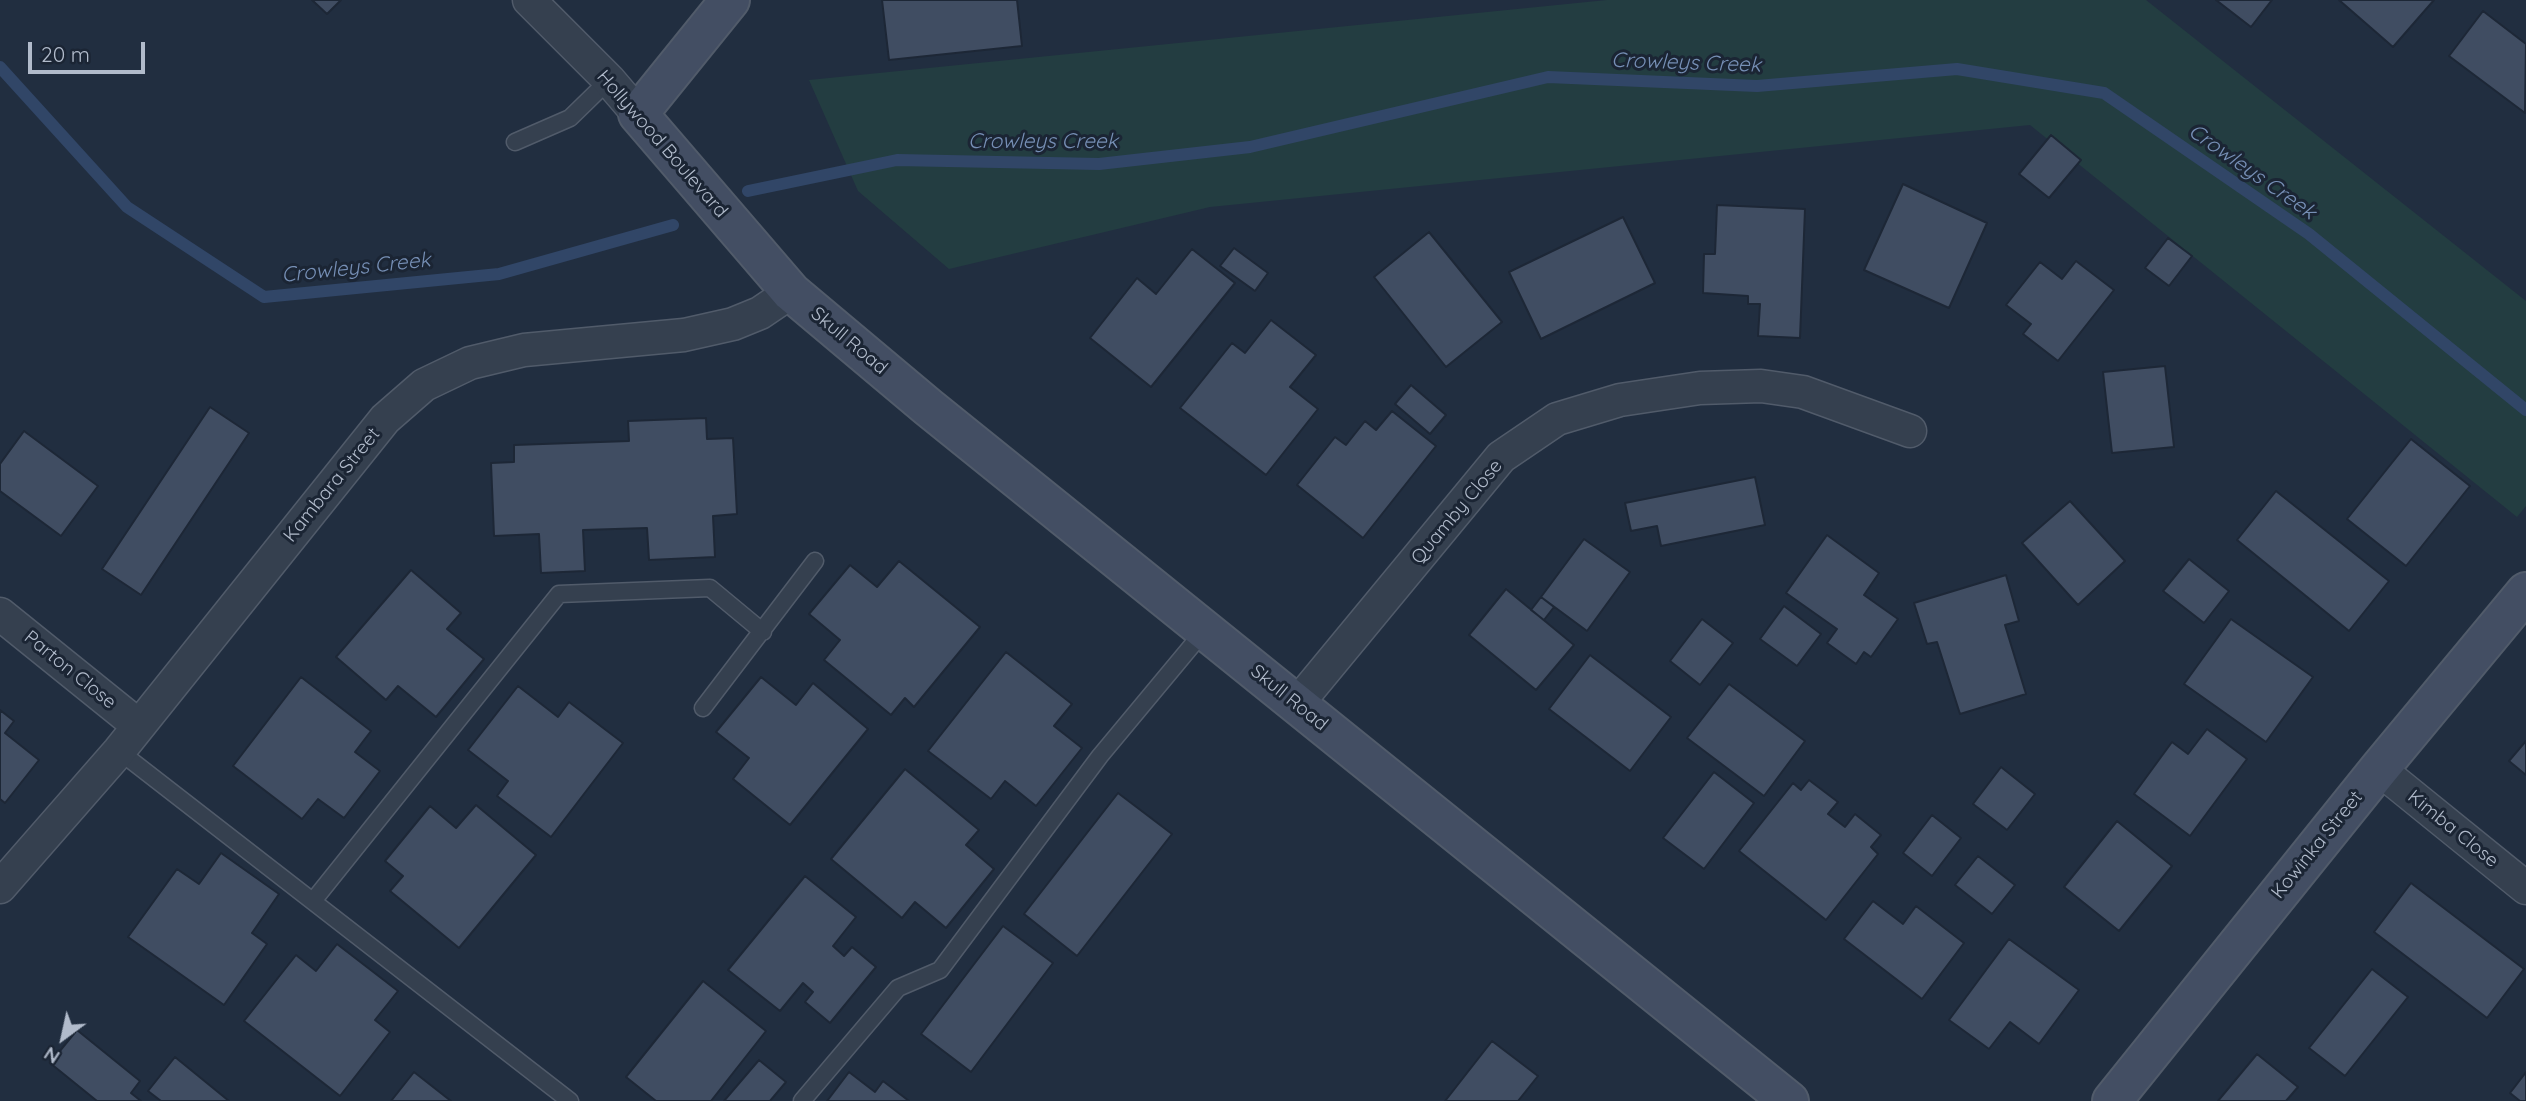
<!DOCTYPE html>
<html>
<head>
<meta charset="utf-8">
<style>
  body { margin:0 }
  #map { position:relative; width:2526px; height:1101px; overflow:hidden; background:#212e40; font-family:Quicksand,sans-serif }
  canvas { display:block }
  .north { position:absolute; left:28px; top:1003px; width:70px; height:70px; -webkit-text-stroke:5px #1b2534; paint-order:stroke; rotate:213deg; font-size:19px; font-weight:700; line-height:28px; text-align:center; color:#b1bbcb }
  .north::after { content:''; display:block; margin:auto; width:24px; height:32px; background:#b1bbcb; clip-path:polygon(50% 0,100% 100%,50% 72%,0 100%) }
  .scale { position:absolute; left:28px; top:42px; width:117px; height:32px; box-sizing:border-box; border:4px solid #b1bbcb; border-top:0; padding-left:9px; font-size:21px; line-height:24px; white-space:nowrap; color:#b1bbcb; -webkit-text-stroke:5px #1b2534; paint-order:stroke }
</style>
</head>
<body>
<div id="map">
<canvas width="2526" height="1101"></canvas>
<div class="north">N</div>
<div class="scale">20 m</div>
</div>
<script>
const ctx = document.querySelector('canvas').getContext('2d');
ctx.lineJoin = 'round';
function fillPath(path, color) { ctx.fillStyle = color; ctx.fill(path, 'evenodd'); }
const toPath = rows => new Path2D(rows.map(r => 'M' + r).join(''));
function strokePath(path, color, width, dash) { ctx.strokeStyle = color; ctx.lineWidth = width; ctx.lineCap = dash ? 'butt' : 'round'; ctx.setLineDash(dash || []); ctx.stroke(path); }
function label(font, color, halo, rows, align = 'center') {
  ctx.font = font + ' Quicksand,sans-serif'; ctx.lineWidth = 6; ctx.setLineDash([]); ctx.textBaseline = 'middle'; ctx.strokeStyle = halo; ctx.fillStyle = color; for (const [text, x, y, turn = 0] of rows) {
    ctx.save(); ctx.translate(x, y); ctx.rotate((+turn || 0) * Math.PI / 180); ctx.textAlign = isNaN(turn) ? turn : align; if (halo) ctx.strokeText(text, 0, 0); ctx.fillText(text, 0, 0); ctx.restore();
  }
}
fillPath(toPath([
  [1607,0,2146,0,2526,301,2526,506,2517,517,2030,125,1210,207,949,269,858,191,809,80]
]), '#233d41');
strokePath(toPath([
  [0,67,127,207,264,297,499,274,673,225],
  [748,191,897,160,1099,164,1250,147,1548,77,1757,86,1957,69,2104,93,2309,234,2526,410]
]), '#314667', 12);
const building = toPath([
  [312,0,341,0,327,14,312,0],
  [882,0,1017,0,1022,46,889,60,882,0],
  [2216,0,2272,0,2251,27,2216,0],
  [2339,0,2434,0,2393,47,2339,0],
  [2483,11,2526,44,2525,113,2449,56,2483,11],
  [2051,135,2081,160,2049,198,2019,174,2051,135],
  [1903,184,1987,223,1949,308,1864,270,1903,184],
  [1717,205,1805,209,1800,338,1758,336,1760,304,1748,304,1748,296,1703,293,1704,254,1715,254,1717,205],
  [1623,217,1655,283,1541,339,1509,272,1623,217],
  [1429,232,1502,322,1446,367,1374,277,1429,232],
  [2168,238,2192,256,2169,286,2145,268,2168,238],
  [1234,248,1268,273,1255,291,1220,266,1234,248],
  [1192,249,1235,283,1151,387,1090,338,1137,278,1156,294,1192,249],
  [2076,261,2114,290,2058,361,2023,334,2031,324,2006,305,2040,262,2062,279,2076,261],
  [1271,320,1316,355,1290,387,1318,409,1266,475,1180,408,1232,343,1245,353,1271,320],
  [2165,366,2174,447,2112,453,2103,372,2165,366],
  [1411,385,1446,415,1430,434,1395,404,1411,385],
  [210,407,249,433,141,595,102,569,210,407],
  [1392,411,1436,446,1363,538,1297,485,1335,437,1346,445,1365,421,1376,430,1392,411],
  [706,418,707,439,733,438,737,514,713,516,715,557,649,560,647,528,583,530,585,571,541,573,539,534,494,536,491,463,514,462,514,445,629,441,628,421,706,418],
  [24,431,98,486,61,536,0,491,0,464,24,431],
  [2411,439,2470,486,2406,566,2347,519,2411,439],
  [1755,477,1765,525,1661,546,1657,526,1631,531,1625,503,1755,477],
  [2276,491,2389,581,2349,631,2237,540,2276,491],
  [2070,501,2125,561,2078,605,2022,543,2070,501],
  [1827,535,1879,573,1864,595,1898,619,1871,657,1864,652,1856,664,1827,643,1837,629,1786,593,1827,535],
  [1584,539,1630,572,1587,631,1541,597,1584,539],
  [2189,559,2229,591,2204,623,2163,591,2189,559],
  [899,561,980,627,914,707,905,698,891,715,824,660,840,640,809,614,850,565,877,587,899,561],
  [411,570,461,613,447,629,484,659,436,717,398,686,386,700,336,657,411,570],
  [2006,575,2019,621,2005,625,2026,694,1960,714,1937,642,1927,644,1914,603,2006,575],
  [1506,589,1574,645,1536,690,1469,635,1506,589],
  [1541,597,1554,607,1544,620,1531,610,1541,597],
  [1784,606,1821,634,1797,666,1760,639,1784,606],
  [1702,619,1733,643,1700,685,1670,661,1702,619],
  [2231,619,2313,677,2266,742,2184,684,2231,619],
  [1006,652,1072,704,1054,726,1082,748,1036,806,1005,781,991,799,928,751,1006,652],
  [1590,655,1671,717,1630,771,1549,709,1590,655],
  [301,677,371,731,355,752,380,771,344,818,318,799,302,819,233,766,301,677],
  [761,677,796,705,813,683,868,729,790,825,733,779,749,758,716,732,761,677],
  [1729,684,1805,741,1764,796,1687,738,1729,684],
  [518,686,558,717,569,702,623,743,551,837,497,796,508,781,468,750,518,686],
  [0,710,14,721,5,733,39,760,5,803,0,799,0,710],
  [2207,729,2247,759,2190,836,2134,794,2172,742,2188,754,2207,729],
  [2526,741,2526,775,2509,761,2526,741],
  [2001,767,2035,794,2007,830,1973,804,2001,767],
  [905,769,979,830,966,845,994,869,946,928,915,902,902,918,831,859,905,769],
  [1714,772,1754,803,1704,869,1663,838,1714,772],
  [1809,780,1838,802,1828,814,1845,827,1855,814,1881,835,1871,847,1878,854,1826,920,1739,851,1793,783,1801,790,1809,780],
  [1118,793,1172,834,1077,956,1024,914,1118,793],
  [476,805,536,855,459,948,390,891,403,876,385,861,430,806,456,828,476,805],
  [1932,815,1961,838,1932,876,1903,853,1932,815],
  [2117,821,2172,866,2119,931,2064,887,2117,821],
  [221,853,279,894,252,933,267,944,224,1005,128,937,177,869,199,884,221,853],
  [1978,856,2015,885,1992,914,1955,885,1978,856],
  [805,876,856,917,833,946,844,956,852,947,876,967,830,1023,805,1002,813,992,803,983,780,1011,728,970,805,876],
  [2411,883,2524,969,2487,1018,2374,932,2411,883],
  [1873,901,1903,924,1916,906,1964,943,1922,999,1844,939,1873,901],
  [1003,926,1053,963,971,1072,921,1034,1003,926],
  [2009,939,2079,990,2039,1044,2010,1022,1989,1049,1949,1020,2009,939],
  [337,944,398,991,375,1020,390,1032,340,1096,244,1021,296,955,316,971,337,944],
  [2372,969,2408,997,2345,1076,2309,1048,2372,969],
  [703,981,766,1031,711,1101,656,1101,626,1077,703,981],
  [77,1030,140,1081,131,1093,141,1101,97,1101,50,1063,77,1030],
  [1492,1041,1538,1076,1518,1101,1445,1101,1492,1041],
  [2257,1054,2298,1087,2286,1101,2218,1101,2257,1054],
  [175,1057,229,1101,161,1101,148,1091,175,1057],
  [759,1060,786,1082,770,1101,724,1101,759,1060],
  [414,1072,451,1101,391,1101,414,1072],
  [849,1072,875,1092,883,1081,909,1101,827,1101,849,1072],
  [2526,1072,2526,1101,2520,1101,2510,1093,2526,1072]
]);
fillPath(building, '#404d62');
strokePath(building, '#1d2736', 2);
const lane = toPath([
  [515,142,570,118,609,80],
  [703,708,815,561],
  [119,751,570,1101],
  [313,901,559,594,710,588,763,632],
  [802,1101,898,988,940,970,1100,756,1204,631]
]);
const street = toPath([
  [529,0,609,80,638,114],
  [0,614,139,726],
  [1297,704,1501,457,1557,419,1620,400,1700,388,1761,386,1803,392,1910,431],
  [2379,769,2526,888],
  [0,887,119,751,385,419,424,385,470,363,524,350,684,335,733,324,760,313,791,292]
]);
const secondary = toPath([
  [730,0,638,114,791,292,928,407,1789,1101],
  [2112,1101,2379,769,2526,592]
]);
strokePath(lane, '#515b6a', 19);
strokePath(street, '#515b6a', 35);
strokePath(secondary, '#515b6a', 42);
strokePath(lane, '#35404f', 16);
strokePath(street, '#35404f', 32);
strokePath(secondary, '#434e63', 38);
label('19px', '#b1bbcb', '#1b2534', [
  ["Hollywood Boulevard",662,144,49],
  ["Skull Road",849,341,40],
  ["Kambara Street",332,485,-51],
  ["Quamby Close",1457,512,-50],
  ["Parton Close",70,670,39],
  ["Skull Road",1289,698,39],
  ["Kimba Close",2453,829,39],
  ["Kowinka Street",2317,845,-51]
]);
label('italic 21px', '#768fb5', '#1b2534', [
  ["Crowleys Creek",1686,63,2],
  ["Crowleys Creek",1043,142],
  ["Crowleys Creek",2252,172,35],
  ["Crowleys Creek",356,268,-6]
]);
</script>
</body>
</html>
